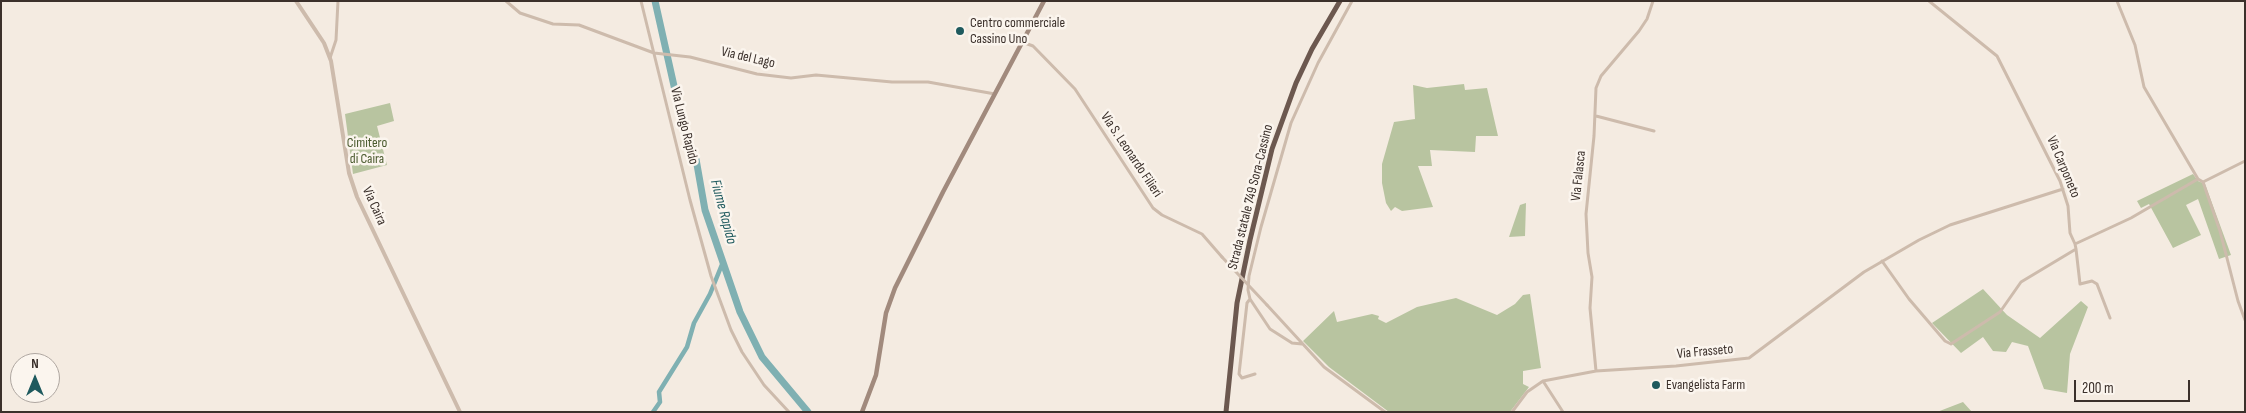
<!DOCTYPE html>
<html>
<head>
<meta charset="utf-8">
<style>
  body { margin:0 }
  #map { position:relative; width:2246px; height:413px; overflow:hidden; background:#f4ebe1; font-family:"Sofia Sans Condensed",sans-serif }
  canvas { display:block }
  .frame { position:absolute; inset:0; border:2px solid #3b302b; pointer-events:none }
  .north { position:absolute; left:10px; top:353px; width:50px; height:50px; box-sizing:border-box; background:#fbf5ee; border:1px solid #aea6a0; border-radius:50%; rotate:0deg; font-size:14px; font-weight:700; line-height:20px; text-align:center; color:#3b302b }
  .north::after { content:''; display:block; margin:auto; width:18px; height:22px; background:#1f5a5e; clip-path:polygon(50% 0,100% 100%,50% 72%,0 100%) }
  .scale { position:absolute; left:2074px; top:380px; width:116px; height:22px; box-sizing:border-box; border:2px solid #3b302b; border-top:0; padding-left:6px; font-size:15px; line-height:18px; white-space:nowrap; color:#3b302b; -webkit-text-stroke:4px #fbf5ee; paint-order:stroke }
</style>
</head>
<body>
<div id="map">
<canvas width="2246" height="413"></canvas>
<div class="frame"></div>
<div class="north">N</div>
<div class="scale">200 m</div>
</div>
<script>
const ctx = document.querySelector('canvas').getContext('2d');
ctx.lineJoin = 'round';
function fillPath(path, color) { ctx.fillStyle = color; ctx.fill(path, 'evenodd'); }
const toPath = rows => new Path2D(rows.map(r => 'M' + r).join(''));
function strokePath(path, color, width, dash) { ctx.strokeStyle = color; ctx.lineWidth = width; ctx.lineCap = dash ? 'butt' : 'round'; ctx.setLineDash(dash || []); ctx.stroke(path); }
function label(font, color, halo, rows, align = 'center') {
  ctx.font = font + ' "Sofia Sans Condensed",sans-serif'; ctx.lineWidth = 5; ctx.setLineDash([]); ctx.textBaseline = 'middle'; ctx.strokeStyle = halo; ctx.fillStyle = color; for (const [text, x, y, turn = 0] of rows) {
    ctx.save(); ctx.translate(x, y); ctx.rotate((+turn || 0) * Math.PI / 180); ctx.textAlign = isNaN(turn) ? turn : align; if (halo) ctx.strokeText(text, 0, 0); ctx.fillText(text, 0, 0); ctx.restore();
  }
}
fillPath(toPath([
  [1464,84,1465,90,1487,88,1498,136,1476,136,1475,152,1430,150,1432,166,1418,166,1433,207,1402,211,1395,207,1391,211,1386,203,1382,183,1382,164,1394,122,1415,119,1413,85,1427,88],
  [390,103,394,121,377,126,387,165,353,174,345,114],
  [2193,174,2198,181,2205,184,2231,255,2219,259,2198,199,2186,205,2201,235,2173,248,2149,204,2141,208,2137,201],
  [1526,203,1525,236,1509,237,1520,205],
  [1983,289,2007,315,2040,338,2081,301,2088,307,2070,354,2067,393,2044,389,2028,346,2012,342,2006,352,1993,351,1983,337,1961,353,1932,323],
  [1530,294,1541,368,1523,371,1523,384,1529,387,1510,412,1389,412,1329,367,1303,341,1334,311,1337,322,1372,314,1379,316,1378,319,1386,323,1417,307,1456,298,1497,315,1515,304,1523,295],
  [1963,402,1972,412,1937,412]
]), '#b8c4a0');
strokePath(toPath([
  [653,412,660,402,659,392,687,347,694,323,710,294,723,262]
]), '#7fb0b2', 4.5);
strokePath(toPath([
  [655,1,685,135,696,159,705,210,740,312,762,357,808,412]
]), '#7fb0b2', 7);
strokePath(toPath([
  [506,1,520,13,553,24,579,25,654,53,690,57,757,74,791,78,816,75,892,82,928,82,995,94],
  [641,1,690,200,711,276,731,330,742,352,764,385,789,412],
  [1929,1,1997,56,2060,181,2068,206,2070,233,2075,244,2131,218,2198,179],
  [2117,1,2135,45,2144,87,2198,179],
  [1022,42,1033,46,1075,89,1153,208,1162,215,1202,234,1222,257],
  [330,58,336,40,338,1],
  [1596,116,1654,131],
  [2198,179,2203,182,2245,161],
  [2203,182,2220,231,2238,301,2245,320],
  [2076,249,2080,284,2092,281,2097,284,2110,318],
  [1882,261,1909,299,1945,341,1951,344,2000,312,2021,282,2076,249,2075,244],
  [1250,299,1247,303,1239,374,1242,378,1255,374],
  [1267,305,1324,367,1385,412],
  [1302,344,1292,343,1270,329,1250,299,1248,290,1249,276,1261,227,1291,123,1318,63,1352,1],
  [1596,371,1590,308,1592,277,1588,253,1586,214,1594,136,1596,88,1601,76,1639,31,1647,19,1653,1],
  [1543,381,1563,412],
  [1512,412,1527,392,1543,381,1596,371,1676,366,1749,358,1864,272,1919,240,1950,225,2063,189]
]), '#cdbbac', 3);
strokePath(toPath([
  [296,1,324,43,331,61,349,173,357,197,460,412]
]), '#cdbbac', 4);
strokePath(toPath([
  [862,412,876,375,886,313,895,288,943,192,1044,1]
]), '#a18a7d', 4.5);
strokePath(toPath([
  [1226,412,1237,303,1250,240,1272,149,1296,83,1312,49,1340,1]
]), '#6c584f', 5);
strokePath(toPath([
  [1222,257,1267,305]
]), '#cdbbac', 3);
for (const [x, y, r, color] of [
  [960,31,5,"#1f5a5e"],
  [1656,385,5,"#1f5a5e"]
]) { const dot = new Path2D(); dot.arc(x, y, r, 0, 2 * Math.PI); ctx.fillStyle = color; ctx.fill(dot); strokePath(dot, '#fbf5ee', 2); }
label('14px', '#3b302b', '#fbf5ee', [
  ["Centro commerciale",970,23],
  ["Cassino Uno",970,39],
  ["Evangelista Farm",1666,385]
], 'left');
label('14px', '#3b302b', '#fbf5ee', [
  ["Via del Lago",748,58,13],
  ["Via Lungo Rapido",684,126,76],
  ["Via S. Leonardo Filieri",1131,155,56],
  ["Via Carponeto",2063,167,67],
  ["Via Falasca",1579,176,-84],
  ["Strada statale 749 Sora-Cassino",1251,197,-76],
  ["Via Caira",374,206,66],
  ["Via Frasseto",1705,352,-5]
]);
label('14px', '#4a5a2e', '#fbf5ee', [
  ["Cimitero",367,143],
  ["di Caira",367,159]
]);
label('italic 15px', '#1f5a5e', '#fbf5ee', [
  ["Fiume Rapido",723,212,75]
]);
</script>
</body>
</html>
